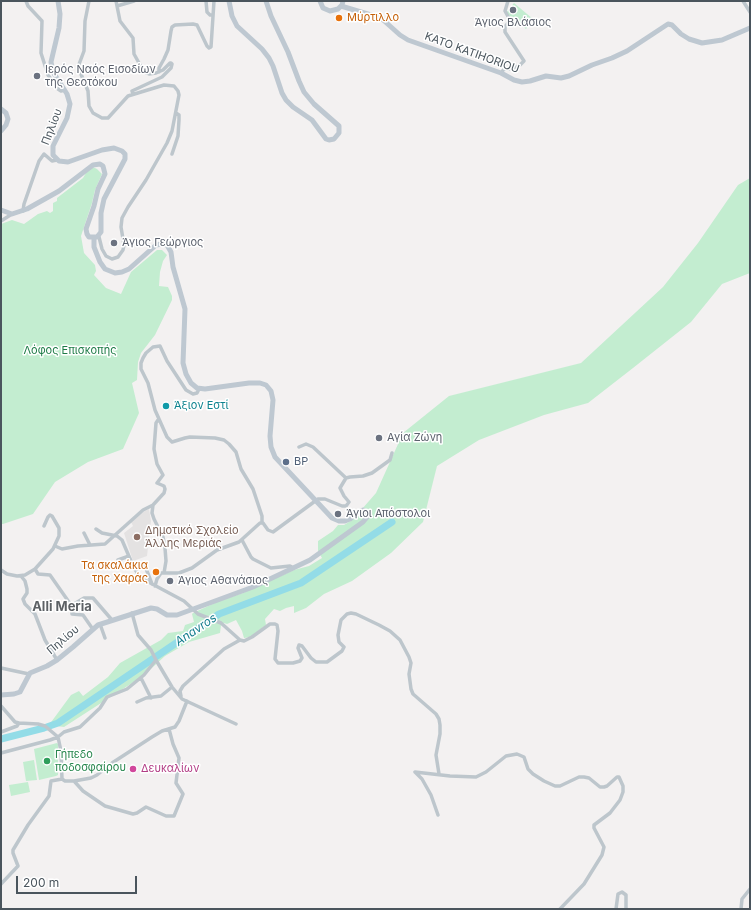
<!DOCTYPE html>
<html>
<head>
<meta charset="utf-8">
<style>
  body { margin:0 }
  #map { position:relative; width:751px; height:910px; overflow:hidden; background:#f3f1f1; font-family:Inter,sans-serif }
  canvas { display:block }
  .frame { position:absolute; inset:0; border:2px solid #4a555d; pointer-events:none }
  .scale { position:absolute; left:16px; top:876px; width:121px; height:18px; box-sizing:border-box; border:2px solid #4a555d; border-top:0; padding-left:5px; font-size:12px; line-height:14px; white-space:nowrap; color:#4a555d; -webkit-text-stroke:3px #fff; paint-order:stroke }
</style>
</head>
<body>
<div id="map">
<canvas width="751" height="910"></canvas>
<div class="frame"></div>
<div class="scale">200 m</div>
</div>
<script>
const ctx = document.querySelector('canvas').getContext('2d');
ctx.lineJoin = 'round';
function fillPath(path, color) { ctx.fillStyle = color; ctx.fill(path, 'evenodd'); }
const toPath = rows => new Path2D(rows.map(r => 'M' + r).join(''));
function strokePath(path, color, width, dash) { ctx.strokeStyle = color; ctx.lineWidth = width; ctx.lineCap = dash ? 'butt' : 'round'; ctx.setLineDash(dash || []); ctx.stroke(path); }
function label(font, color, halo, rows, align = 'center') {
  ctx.font = font + ' Inter,sans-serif'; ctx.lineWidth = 3; ctx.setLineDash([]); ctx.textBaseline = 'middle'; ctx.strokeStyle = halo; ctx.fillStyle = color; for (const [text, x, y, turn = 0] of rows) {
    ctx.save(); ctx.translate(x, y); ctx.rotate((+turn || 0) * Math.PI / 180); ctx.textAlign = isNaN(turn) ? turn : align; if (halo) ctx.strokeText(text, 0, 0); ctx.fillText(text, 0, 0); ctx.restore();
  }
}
fillPath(toPath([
  [149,509,151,521,147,556,133,561,124,533,133,526,131,522,143,512]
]), '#e4e2e2');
fillPath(toPath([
  [514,3,533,19,526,29,506,13],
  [93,167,97,169,102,174,95,190,92,203,81,236,84,253,95,265,96,271,94,275,106,288,121,294,131,272,157,250,162,250,167,255,163,261,160,272,159,286,168,287,172,296,172,300,155,335,141,353,138,362,137,380,132,383,139,413,123,449,88,462,55,482,33,514,3,524,1,524,1,224,12,220,24,224,38,214,47,211,50,213,53,211,53,203,57,201,57,198,83,178,86,173],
  [750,178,750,273,722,284,691,322,633,368,588,403,544,415,479,440,437,466,423,522,391,553,352,581,324,594,306,608,294,613,294,606,286,608,280,611,274,609,265,619,266,625,250,637,244,638,242,631,236,620,227,624,224,623,221,625,220,633,189,642,165,656,143,676,64,727,49,725,71,695,79,691,83,696,108,677,120,663,161,640,168,633,183,631,185,625,194,622,192,614,193,613,217,602,243,593,294,570,309,566,322,558,318,551,318,541,333,531,338,525,344,525,362,514,362,509,376,493,403,433,449,396,581,363,663,287,698,243,738,185],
  [57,743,58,744,58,775,56,776,39,780,34,749],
  [34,760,37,780,26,781,23,762],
  [28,782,30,792,11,796,9,785]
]), '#c3edd0');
strokePath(toPath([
  [1,739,44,728,58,723,219,614,301,583,392,522]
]), '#93dce7', 7);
strokePath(toPath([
  [26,1,28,6,42,21,41,53,48,75,58,89,61,91,65,90],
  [89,1,85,21,84,51,78,67,88,91,89,106,93,113,102,118,108,118,128,96,164,85,174,86,178,91,179,95,172,131,167,143,146,180,128,207,122,218,121,227,124,245,123,250,118,257,112,259,106,256,102,249,99,237],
  [116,1,120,21,133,38,134,54,144,72,149,74,156,73,163,70,170,63,171,63,172,64,171,68,162,77,132,91,133,94],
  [206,1,207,12,210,15,213,15],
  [743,1,750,12],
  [117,6,134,1],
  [159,72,159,68,164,59,168,50,171,31,172,27,175,25,193,24,197,25,207,46,209,48,211,47,214,1],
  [501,73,504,69,512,69,520,65,524,61,505,32,505,27,510,20,505,11,508,1],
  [172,154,178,136,179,120,179,115,176,113],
  [23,211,24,204,39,161,44,154,52,161,57,160],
  [1,221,12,214],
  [199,389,197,393,193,394,186,390,167,361,160,346,153,347,146,353,143,358,141,363,141,369,148,383,155,410,167,437,172,442,185,438,190,437,215,438,224,440,229,444,236,452,241,469,253,489,262,516,262,523],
  [158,420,156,423,154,449,157,464,163,475,157,483,164,486,165,489,164,493,153,505,152,513,154,519,163,537,165,548,166,561,164,573],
  [299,447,306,444,313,447,346,478],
  [96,529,102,533,117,536,122,540,134,568,141,578,184,601,198,614,221,623,240,640,244,641,252,637,270,624,275,624,277,625,278,631,275,659,278,663,293,663,300,661,302,658,298,648,299,645,302,646,311,658,316,662,327,662,342,651,344,647,339,642,338,635,341,620,347,614,351,613,356,614,379,625,390,631,400,640,409,657,411,663,409,674,411,689,413,694,436,714,439,719,440,725,440,734,436,755,439,774],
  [84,533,90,545],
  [242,540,251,557,253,559,271,568,290,566,293,568],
  [55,546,62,549,78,546,105,544,143,510,153,505],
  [118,560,129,556],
  [145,566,152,584],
  [35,569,38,574,50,575,71,605,74,604,84,598,93,598,112,620],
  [1,570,7,574,17,576,25,575,35,569,53,549,59,536,59,528,52,516,50,515,48,517,44,526],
  [21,576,25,581,27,589,27,593,23,599,25,604,35,614,45,640,57,660],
  [155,586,157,579,161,573,179,573,192,568,217,550,239,542,260,523,263,523,268,530,273,532,318,499,325,499,342,506,346,506,349,502,344,496,340,488,346,478,350,477,363,476,372,473,390,460,392,453],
  [72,605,72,614,83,615,92,628],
  [100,624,105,638],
  [156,660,172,687,182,699,236,724],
  [1,668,29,674],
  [141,678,151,698],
  [181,696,180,691,183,686,224,649,240,640],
  [137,702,146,698,161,696,172,687],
  [1,706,15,722,19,723,38,724,45,726,58,737,61,751,62,779],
  [1,732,17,726,19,723],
  [1,753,50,740,58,737,64,732,80,727,100,708,107,697,127,689,144,675,156,660,151,650,138,635,132,613],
  [415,772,450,776,476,777,486,772,506,756,517,754,524,757,528,769,533,774,544,781,555,786,560,786,579,777,584,777,589,778,600,787,604,787,607,786,617,777,619,777,623,786,623,792,620,800,610,813,594,825,594,828,604,847,602,855,584,884,560,909],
  [415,772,422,779,431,795,438,815],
  [74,781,83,791,105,806,133,814,137,813,146,807,166,816,174,816,183,794,176,783,179,758,173,744,169,729],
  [1,884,18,866,13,853,13,850,28,825,49,796,51,781,62,779,65,781,74,781,91,778,97,775,112,763,152,737,162,731,175,727,179,721,187,701],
  [616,909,618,894,622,892,626,895,626,909],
  [741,909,742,899,750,889]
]), '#bdc6cc', 3.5);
strokePath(toPath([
  [229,1,232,16,237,26,262,49,269,58,273,66,282,93,286,100,293,107,312,120,326,139,329,140,334,139,339,133,339,126,314,104,304,92,299,81,288,52,271,16,266,1],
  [320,1,323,8,330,11,338,9,342,5,343,1],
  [341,6,381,18,400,35,408,40,501,73,514,80,522,82,530,81,546,76,561,78,569,76,592,65,612,58,627,51,668,24,672,25,681,34,689,39,702,43,722,40,750,28],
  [1,109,6,113,8,119,6,125,1,131],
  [1,210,12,214,27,209,59,191,93,165,100,164,103,166,105,174,98,189,94,206,86,229,87,234,89,237,97,237,101,232,101,213,104,199,125,159,125,154,122,151,114,148,102,150,68,162,59,161,53,155,53,146,67,118,70,104,67,94,53,72,51,62,59,28,60,14,58,1],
  [1,695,14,694,20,692,30,673,47,666,57,660,73,647,98,625,151,608,157,609,167,615,177,615,253,587,310,560,363,522,368,516,367,512,363,510,358,512,350,519,345,521,339,521,332,518,275,457,271,447,270,436,273,400,271,391,266,385,260,383,249,383,205,389,197,388,191,383,186,374,183,363,185,309,173,267,171,252,167,245,163,244,156,245,129,269,122,272,115,273,105,269,100,262,94,247,94,238]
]), '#bec8d1', 5);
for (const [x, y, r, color] of [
  [513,10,4,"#6b7280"],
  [339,18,4,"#e8710a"],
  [37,76,4,"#6b7280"],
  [114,243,4,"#6b7280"],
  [166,406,4,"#0f9aa8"],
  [379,438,4,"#6b7280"],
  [286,462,4,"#5c6f8a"],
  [338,514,4,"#6b7280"],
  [137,537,4,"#8d6e63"],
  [156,572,4,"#e8710a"],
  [170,581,4,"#6b7280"],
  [47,761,4,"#2e9e5b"],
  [133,769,4,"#d1479c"]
]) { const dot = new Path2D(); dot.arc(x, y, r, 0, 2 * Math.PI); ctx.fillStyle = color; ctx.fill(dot); strokePath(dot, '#fff', 1.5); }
label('11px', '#c56008', '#fff', [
  ["Μύρτιλλο",347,18],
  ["Τα σκαλάκια",148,566,"right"],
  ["της Χαράς",148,579,"right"]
], 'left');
label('11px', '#5b616d', '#fff', [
  ["Άγιος Βλάσιος",513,23,"center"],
  ["Ιερός Ναός Εισοδίων",45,70],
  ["της Θεοτόκου",45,83],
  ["Άγιος Γεώργιος",122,243],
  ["Αγία Ζώνη",387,438],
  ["Άγιοι Απόστολοι",346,514],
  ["Άγιος Αθανάσιος",178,581]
], 'left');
label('11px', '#4a555d', '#fff', [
  ["KATO KATIHORIOU",472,53,20],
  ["Πηλίου",52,127,-69],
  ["Πηλίου",63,640,-40]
]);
label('11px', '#1d7b46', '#fff', [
  ["Λόφος Επισκοπής",70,351]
]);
label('11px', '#0d838f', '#fff', [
  ["Άξιον Εστί",174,406]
], 'left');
label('11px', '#4e5e75', '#fff', [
  ["BP",294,462]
], 'left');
label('11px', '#785e54', '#fff', [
  ["Δημοτικό Σχολείο",145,531],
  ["Άλλης Μεριάς",145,544]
], 'left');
label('11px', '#27864d', '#fff', [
  ["Γήπεδο",55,755],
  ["ποδοσφαίρου",55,768]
], 'left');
label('11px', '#b23c85', '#fff', [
  ["Δευκαλίων",141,769]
], 'left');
label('italic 12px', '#147e8e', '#fff', [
  ["Anavros",196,630,-34]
]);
label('bold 13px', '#5d6165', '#fff', [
  ["Alli Meria",62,607]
]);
</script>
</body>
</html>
